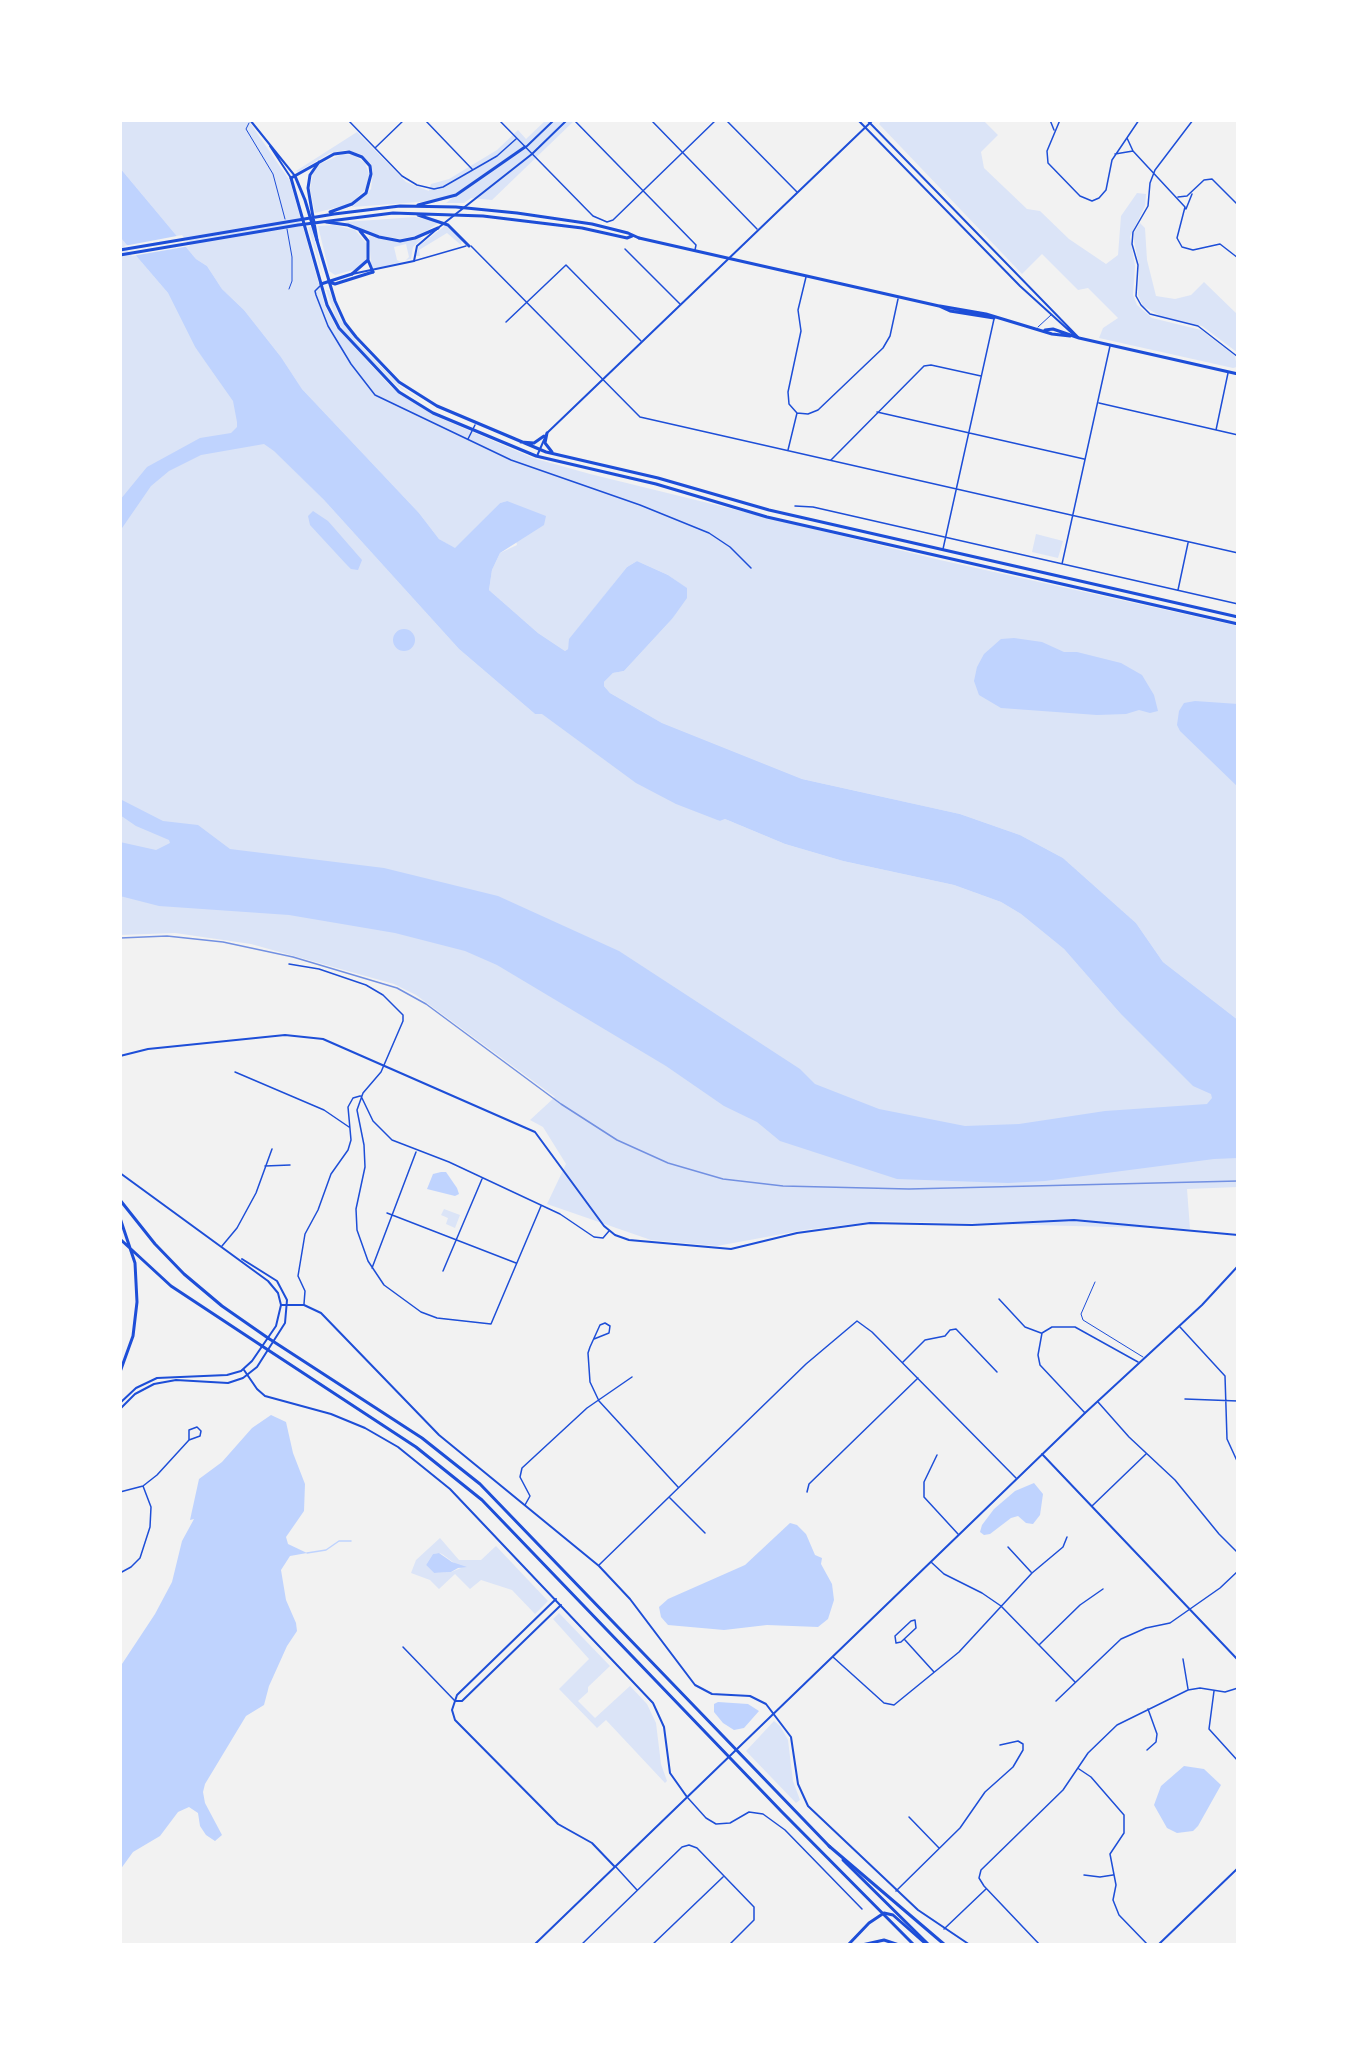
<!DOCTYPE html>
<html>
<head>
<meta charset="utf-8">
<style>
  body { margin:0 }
  #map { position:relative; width:1358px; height:2065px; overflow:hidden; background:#f2f2f2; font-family:"Alegreya Sans",sans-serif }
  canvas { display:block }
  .frame { position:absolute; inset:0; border:122px solid #fff; pointer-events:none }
</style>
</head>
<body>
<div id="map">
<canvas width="1358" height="2065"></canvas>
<div class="frame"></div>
</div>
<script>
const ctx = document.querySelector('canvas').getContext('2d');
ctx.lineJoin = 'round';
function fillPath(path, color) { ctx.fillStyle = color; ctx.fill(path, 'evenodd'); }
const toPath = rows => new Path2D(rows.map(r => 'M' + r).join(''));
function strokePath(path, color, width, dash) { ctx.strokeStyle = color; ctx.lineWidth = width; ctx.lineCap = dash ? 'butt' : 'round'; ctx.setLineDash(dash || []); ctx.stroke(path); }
fillPath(toPath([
  [120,120,248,120,290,181,325,306,336,327,392,388,433,415,533,458,590,474,940,560,1238,626,1238,1020,1163,962,1136,923,1063,858,1020,835,960,814,802,779,662,723,610,693,604,686,604,682,613,673,624,671,672,619,686,588,668,575,637,561,627,567,570,639,568,649,565,651,538,633,489,590,492,570,500,553,517,545,507,501,500,503,455,549,439,539,419,513,302,389,281,357,244,310,222,289,207,266,196,259,120,168],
  [546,120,575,120,492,200,471,198,464,203,446,203,455,196,433,201,352,207,371,189,373,171,363,155,346,150,330,153,298,172,296,171,357,132,406,182,429,191,431,184,449,179,497,150,518,130,526,139],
  [882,120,983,120,998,135,981,152,984,168,1027,209,1040,211,1069,239,1106,264,1118,255,1121,216,1137,193,1146,194,1145,206,1130,237,1135,266,1133,295,1137,305,1152,318,1201,330,1235,356,1237,367,1233,368,1099,338,1103,328,1118,318,1088,288,1078,290,1042,254,1022,274,879,124],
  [342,154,354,155,365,163,370,177,368,187,350,204,315,213,310,189,313,173,320,164],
  [415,217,440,222,422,234,401,239,376,235,345,222],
  [1140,223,1145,228,1147,260,1156,296,1175,299,1191,295,1204,282,1238,315,1238,353,1202,326,1162,317,1143,306,1138,295,1139,265,1134,241,1134,233],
  [334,225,355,230,367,244,367,257,363,264,356,269,335,275,329,271,318,226],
  [446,225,462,240,461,245,447,233,419,250,420,256,416,256,419,246],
  [308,227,311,227,313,234,324,280],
  [369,236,401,242,423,238,413,247,411,259,406,260,409,257,406,244,394,247,397,260,401,262,374,269,371,264],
  [120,237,168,293,195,347,274,450,324,500,459,649,535,714,542,713,720,821,725,819,785,844,843,861,954,885,1001,902,1021,914,1064,949,1119,1012,1238,1098,1238,1187,1187,1189,1190,1229,878,1221,804,1230,717,1246,651,1240,547,1204,566,1164,543,1127,530,1120,555,1097,416,995,394,984,251,944,175,933,120,935],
  [326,290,329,290,340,319,358,343,401,387,431,407,397,386,350,339,337,321],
  [1036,534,1063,541,1058,558,1032,552],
  [444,1209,460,1215,455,1228,446,1224,448,1218,441,1215],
  [440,1538,459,1560,481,1560,496,1546,548,1601,535,1614,512,1590,481,1580,470,1589,455,1574,439,1589,430,1580,411,1573,416,1560],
  [439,1553,442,1554,461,1568,451,1572,434,1573,426,1565,433,1554],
  [559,1613,610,1666,588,1687,588,1692,578,1701,595,1718,630,1686,647,1704,656,1723,661,1764,667,1781,665,1783,606,1720,597,1728,559,1689,589,1659,553,1619],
  [774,1721,780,1726,788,1740,793,1781,800,1800,796,1803,746,1751]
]), '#dbe4f7');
fillPath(toPath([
  [120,168,196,259,207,266,222,289,244,310,281,357,302,389,419,513,439,539,455,548,500,503,507,501,546,516,544,525,500,553,492,570,489,590,538,633,565,651,568,649,569,639,627,567,637,561,668,575,687,588,687,598,672,619,624,671,613,673,604,682,604,686,610,693,662,723,802,779,960,814,1020,835,1063,858,1136,923,1163,962,1238,1020,1238,1158,1214,1159,1045,1181,1008,1183,897,1179,780,1141,757,1122,724,1106,666,1066,497,965,465,951,395,933,289,915,159,906,120,896,120,842,156,850,170,843,169,840,136,826,120,815,120,799,163,821,198,825,230,849,384,868,498,896,619,951,800,1069,815,1084,879,1109,965,1126,1019,1124,1105,1111,1207,1104,1212,1098,1211,1094,1193,1086,1119,1012,1064,949,1021,914,1001,902,954,885,843,861,785,844,725,819,720,821,676,804,636,783,542,714,535,714,459,649,324,500,274,451,264,444,201,455,169,471,151,486,120,531,120,500,147,467,200,438,231,433,237,427,237,422,233,401,195,347,168,293,120,237],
  [313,511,328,521,362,560,358,570,351,569,346,564,310,525,308,516],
  '393 640a11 11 0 1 1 22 0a11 11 0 1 1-22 0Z',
  [1014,638,1042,642,1064,652,1077,652,1121,663,1142,675,1154,695,1158,711,1150,713,1139,710,1126,714,1097,715,1001,708,979,695,974,681,977,667,984,654,1001,639],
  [1195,701,1238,704,1238,787,1180,731,1177,725,1179,711,1184,703],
  [441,1172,446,1172,457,1188,459,1194,455,1196,427,1189,433,1174],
  [271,1415,286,1422,293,1453,305,1484,304,1511,286,1537,288,1544,307,1553,290,1556,281,1570,286,1600,296,1623,297,1631,287,1646,269,1686,264,1705,246,1716,205,1784,203,1792,205,1803,222,1835,215,1841,206,1835,200,1826,198,1813,189,1807,178,1812,160,1836,133,1852,120,1870,120,1667,155,1614,172,1582,182,1541,194,1519,190,1520,199,1479,222,1462,252,1428],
  [1034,1483,1043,1494,1040,1515,1033,1524,1026,1523,1018,1516,1011,1518,990,1534,984,1535,980,1532,982,1525,994,1509,1015,1491],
  [790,1523,797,1525,806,1534,815,1555,822,1558,821,1564,832,1584,834,1600,828,1619,818,1627,767,1625,724,1630,668,1625,661,1617,659,1607,668,1599,745,1565],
  [439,1553,452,1562,467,1567,458,1568,451,1572,434,1573,426,1565,433,1554],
  [718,1702,748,1704,759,1711,744,1728,734,1730,723,1723,714,1712,714,1704],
  [1184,1766,1204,1769,1221,1785,1198,1826,1193,1831,1177,1833,1167,1828,1154,1805,1161,1786]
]), '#bfd3fe');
fillPath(toPath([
  [182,235,190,246,132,256,124,246]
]), '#f2f2f2');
strokePath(toPath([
  [307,1553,326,1550,339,1541,351,1541]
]), '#bfd3fe', 1.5);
strokePath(toPath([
  [249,123,246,129,273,174,285,219],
  [287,229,292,257,292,281,289,289],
  [1038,327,1051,315],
  [1095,1282,1081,1314,1083,1320,1143,1357]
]), '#1d4ed8', 1);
strokePath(toPath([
  [348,120,402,176,417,185,434,189,443,187,497,156,516,139],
  [425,120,472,169],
  [499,120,593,216,607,222,613,220,716,120],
  [574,120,696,245,695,250],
  [651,120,757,229],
  [726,120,797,192],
  [1050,120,1054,130],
  [1060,120,1047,151,1048,163,1080,196,1092,201,1099,198,1106,190,1112,160,1139,120],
  [1193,120,1155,170,1150,183,1148,206,1133,232,1132,244,1138,265,1136,296,1141,305,1150,314,1198,326,1238,357],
  [1127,138,1133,151,1185,207,1177,238,1182,247,1193,250,1220,244,1238,258],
  [375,148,404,120],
  [1115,154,1133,151],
  [1178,197,1187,196,1204,180,1212,179,1238,205],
  [1186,209,1192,194],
  [471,246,640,417,1238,553],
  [625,249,680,304],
  [414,261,466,246],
  [321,285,315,291,316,295,328,326,351,364,375,395,511,460,640,505,709,533,730,547,751,568],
  [506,322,566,265,641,341],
  [1099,403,1238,435],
  [877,412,1084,459],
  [797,413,808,414,818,410,883,348,890,336,898,299],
  [797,413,789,404,788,392,801,331,798,310,806,277],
  [1216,430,1228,373],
  [468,439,475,425],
  [788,450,797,413],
  [831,460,924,366,931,365,981,376],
  [795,506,813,507,1238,604],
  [943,549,994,319],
  [1062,564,1110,346],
  [1178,590,1188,543],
  [289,964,319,969,366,985,383,995,403,1015,403,1021,381,1072,363,1093,357,1110,364,1145,365,1167,356,1209,357,1230,368,1261,384,1285,421,1312,437,1318,491,1324,541,1206],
  [235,1072,324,1110,349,1127],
  [361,1096,373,1121,392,1140,449,1162,560,1214,594,1237,603,1238,609,1231],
  [265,1166,290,1165],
  [387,1213,516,1263],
  [222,1246,237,1228,256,1193,272,1149],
  [372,1268,416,1152],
  [443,1271,482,1179],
  [999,1299,1025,1327,1041,1333],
  [304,1304,305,1291,298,1276,305,1234,318,1210,331,1174,348,1150,351,1140,348,1107,353,1098,360,1096],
  [1180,1327,1225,1376,1227,1439,1238,1463],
  [594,1339,609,1333,610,1326,605,1323,600,1325,590,1347,588,1353,590,1382,599,1401,678,1487],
  [903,1362,925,1340,945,1336,950,1330,956,1329,997,1372],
  [1185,1399,1238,1401],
  [1098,1402,1129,1437,1175,1480,1219,1534,1238,1553],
  [1085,1413,1040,1365,1038,1355,1042,1333,1052,1327,1075,1327,1138,1362],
  [937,1455,924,1482,924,1497,958,1534],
  [120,1492,143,1486,157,1475,189,1440,200,1436,201,1431,197,1427,189,1430,189,1440],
  [807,1492,809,1484,918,1378],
  [670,1498,705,1533],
  [525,1505,530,1496,520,1477,522,1468,587,1408,632,1377],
  [1092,1506,1146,1454],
  [1008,1547,1031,1572],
  [931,1562,944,1574,982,1593,1001,1606,1075,1682],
  [599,1565,806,1364,857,1321,872,1332,1016,1478],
  [120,1573,131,1567,140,1558,150,1527,151,1507,143,1486],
  [915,1620,916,1628,901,1642,896,1643,895,1636,911,1621,915,1620],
  [905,1640,934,1672],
  [1040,1644,1080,1605,1103,1589],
  [403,1647,455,1701],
  [833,1657,884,1703,894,1705,959,1652,1032,1573,1063,1547,1067,1537],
  [1183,1659,1188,1689],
  [1214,1691,1209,1729,1238,1761],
  [1056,1701,1121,1639,1146,1628,1170,1623,1220,1588,1238,1571],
  [1147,1750,1156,1742,1157,1734,1148,1709],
  [1079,1769,1091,1777,1124,1815,1124,1833,1110,1854,1116,1885,1113,1900,1119,1915,1148,1945],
  [688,1798,706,1818,716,1824,730,1823,749,1812,763,1814,785,1830,862,1909],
  [909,1817,939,1848],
  [616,1867,637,1890],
  [1084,1875,1100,1877,1113,1875],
  [896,1891,960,1828,985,1792,1013,1767,1023,1750,1023,1744,1018,1741,1000,1745],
  [944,1929,986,1889],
  [581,1945,682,1847,689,1845,697,1848,754,1907,754,1920,729,1945],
  [652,1945,723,1877],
  [1040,1945,984,1886,979,1878,981,1870,1063,1790,1088,1753,1117,1725,1188,1690,1200,1688,1225,1692,1238,1688]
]), '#1d4ed8', 1.5);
strokePath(toPath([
  [250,120,295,176],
  [858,120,1020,286,1074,335],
  [867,120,1079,338],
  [270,146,291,178],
  [352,274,414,261,417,246,438,228],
  [537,456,547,433,873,120],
  [281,1305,304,1305,321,1313,439,1435,599,1566,630,1599,695,1685,712,1694,750,1696,766,1704,791,1737,798,1784,808,1806,918,1910,970,1945],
  [244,1370,257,1389,265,1396,331,1414,365,1428,398,1447,450,1489,653,1703,664,1727,670,1773,687,1797],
  [1042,1454,1238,1660],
  [556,1599,457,1695,452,1710,455,1720,558,1824,592,1843,615,1867],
  [456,1701,462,1701,561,1605],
  [534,1945,1085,1413,1202,1305,1238,1266],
  [1158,1945,1238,1868]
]), '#1d4ed8', 2);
strokePath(toPath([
  [526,147,554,120],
  [438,228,532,154,567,120],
  [120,1056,148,1049,285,1035,323,1039,535,1132,604,1226,615,1235,629,1240,731,1249,797,1233,870,1223,972,1225,1074,1220,1238,1235],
  [120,1173,268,1281,278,1293,281,1305,276,1326,252,1361,241,1371,227,1375,157,1378,136,1388,120,1403],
  [120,1409,135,1394,154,1384,176,1380,228,1383,243,1378,257,1367,285,1323,287,1300,277,1281,242,1259]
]), '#1d4ed8', 2);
strokePath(toPath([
  [639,238,939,306,950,311,994,318],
  [329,282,335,284,373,272],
  [321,284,352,274],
  [940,306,986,314,1052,334,1070,336],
  [1045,330,1053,329,1079,338,1238,374]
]), '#1d4ed8', 3);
strokePath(toPath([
  [295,176,305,200,335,301,345,323,356,337,399,382,437,406,546,452,658,478,769,510,1238,617],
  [291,178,327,305,339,328,399,392,433,413,536,456,656,484,767,517,1238,624],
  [547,433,545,443,552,452],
  [521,442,534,443,544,436],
  [268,1338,422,1438,480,1484,830,1847],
  [262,1346,416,1447,482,1500,782,1812,914,1945],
  [843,1860,929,1945]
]), '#1d4ed8', 3);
strokePath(toPath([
  [291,178,334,154,349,152,362,157,370,166,371,174,366,193,352,204,330,212],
  [418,205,456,195,525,147],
  [418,215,448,225,469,246],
  [326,222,348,225,379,237,400,241,415,238,438,228],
  [360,231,368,241,368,260,373,272],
  [317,240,308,188,310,175,319,162],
  [120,250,334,214,400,206,456,207,517,213,592,224,628,233,639,238],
  [120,255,298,225,393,213,483,216,582,228,627,238,632,236],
  [352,274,368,260],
  [120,1200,155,1244,184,1274,222,1306,268,1338],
  [120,1218,135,1263,137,1302,133,1336,120,1372],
  [120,1239,171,1286,262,1346],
  [829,1846,945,1945],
  [848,1945,869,1923,884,1913,893,1915,927,1945],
  [862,1945,884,1940,899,1945]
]), '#1d4ed8', 3);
strokePath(toPath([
  [120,938,167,936,223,942,293,957,397,988,426,1004,561,1104,617,1140,668,1163,723,1179,783,1186,909,1189,1238,1181]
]), '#7290e2', 1.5);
</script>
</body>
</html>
